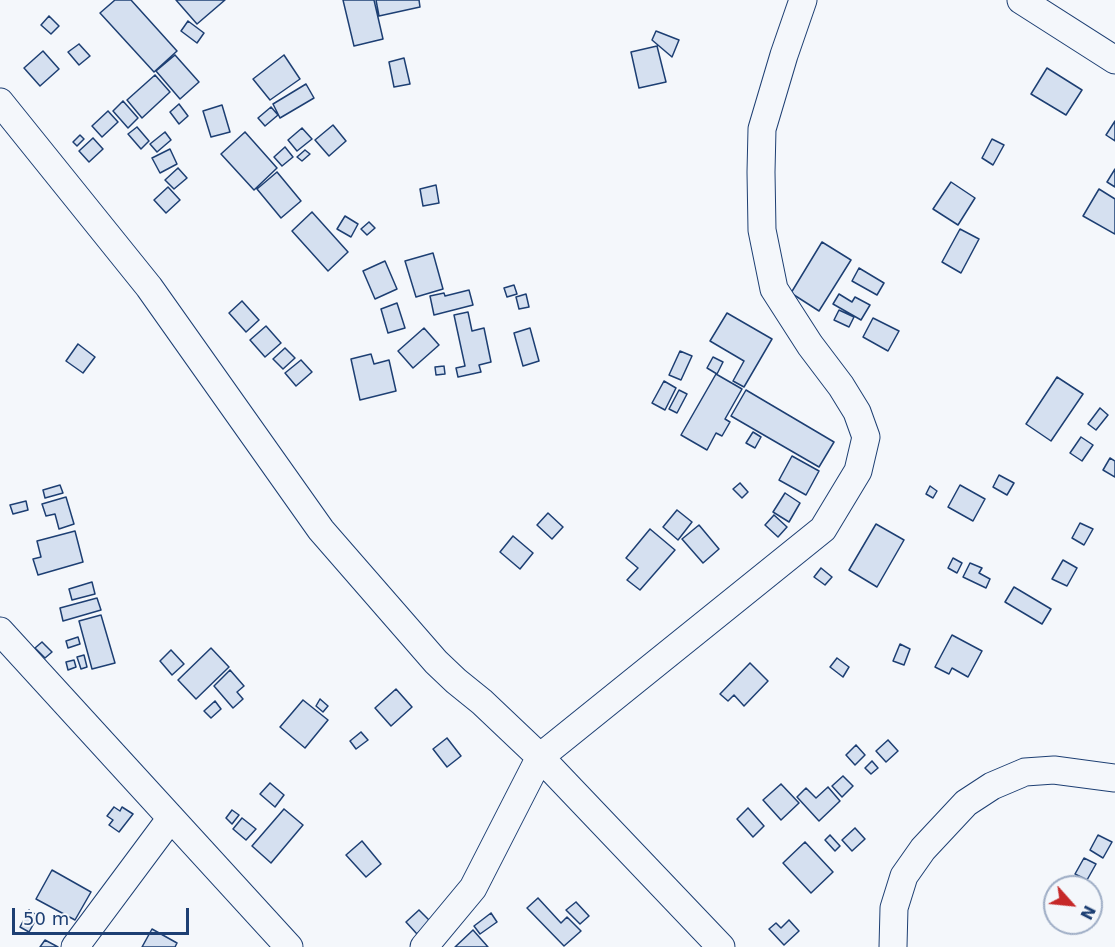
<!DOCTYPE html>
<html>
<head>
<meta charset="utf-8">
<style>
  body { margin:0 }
  #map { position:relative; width:1115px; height:947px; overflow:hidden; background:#f4f7fb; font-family:"DejaVu Sans",sans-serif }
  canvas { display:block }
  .north { position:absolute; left:1043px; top:875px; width:60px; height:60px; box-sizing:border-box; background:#f4f7fb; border:2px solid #9eadc5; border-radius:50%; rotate:117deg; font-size:16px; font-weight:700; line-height:24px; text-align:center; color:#1d3f73 }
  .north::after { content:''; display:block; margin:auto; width:21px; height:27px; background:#c62828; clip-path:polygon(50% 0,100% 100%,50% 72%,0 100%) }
  .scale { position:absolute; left:12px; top:908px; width:177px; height:27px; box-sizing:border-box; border:3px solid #1d3f73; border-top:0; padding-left:8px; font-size:18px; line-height:21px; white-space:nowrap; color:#1d3f73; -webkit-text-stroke:4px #f4f7fb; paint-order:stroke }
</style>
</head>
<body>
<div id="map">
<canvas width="1115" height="947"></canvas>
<div class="north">N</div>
<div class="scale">50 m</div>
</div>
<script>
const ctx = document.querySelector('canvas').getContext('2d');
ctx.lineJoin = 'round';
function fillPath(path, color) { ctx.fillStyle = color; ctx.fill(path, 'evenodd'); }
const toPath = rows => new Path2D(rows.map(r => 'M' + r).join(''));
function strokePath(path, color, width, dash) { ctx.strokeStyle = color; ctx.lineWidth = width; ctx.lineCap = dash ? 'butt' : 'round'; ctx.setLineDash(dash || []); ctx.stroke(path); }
const building = toPath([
  [115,0,131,0,177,51,154,72,100,13,115,0],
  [176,0,225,0,197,24,176,0],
  [343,0,374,0,383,39,354,46,343,0],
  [376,0,419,0,420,7,379,16,376,0],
  [49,16,59,26,51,34,41,25,49,16],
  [188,21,204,33,197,43,181,31,188,21],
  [656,31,679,40,672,57,652,40,656,31],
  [79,44,90,56,79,65,68,52,79,44],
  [657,46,666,82,639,88,631,52,657,46],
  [43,51,59,69,40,86,24,68,43,51],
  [175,55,199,82,180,99,156,71,175,55],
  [284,55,300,79,270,100,253,79,284,55],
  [404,58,410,84,394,87,389,62,404,58],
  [1047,68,1082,90,1066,115,1031,94,1047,68],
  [155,75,170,92,142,118,127,100,155,75],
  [306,84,314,98,280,118,273,104,306,84],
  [123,101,138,118,128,128,113,111,123,101],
  [179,104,188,116,179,124,170,112,179,104],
  [222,105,230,132,211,137,203,111,222,105],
  [271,107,278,115,265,126,258,118,271,107],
  [108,111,118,122,102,137,92,126,108,111],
  [1115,121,1115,141,1106,135,1115,121],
  [333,125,346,141,329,156,315,140,333,125],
  [137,127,149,141,141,149,128,134,137,127],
  [302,128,312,139,297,151,288,140,302,128],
  [165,132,171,140,157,152,150,144,165,132],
  [245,132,277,168,254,190,221,154,245,132],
  [80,135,84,139,77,146,73,142,80,135],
  [93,138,103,149,89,162,79,151,93,138],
  [992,139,1004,145,993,165,982,158,992,139],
  [285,147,293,157,282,166,274,157,285,147],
  [170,149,177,164,160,173,152,158,170,149],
  [305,150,310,154,302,161,297,157,305,150],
  [178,168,187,178,174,189,165,180,178,168],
  [1115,169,1115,187,1107,182,1115,169],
  [277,172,301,201,281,218,257,189,277,172],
  [951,182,975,198,958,225,933,209,951,182],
  [436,185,439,203,423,206,420,189,436,185],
  [168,187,180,200,166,213,154,200,168,187],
  [1099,189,1115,199,1115,234,1083,216,1099,189],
  [312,212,348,252,328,271,292,231,312,212],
  [345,216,358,224,351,237,337,229,345,216],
  [369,222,375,228,367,235,361,229,369,222],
  [960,229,979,239,961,273,942,262,960,229],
  [822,242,851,260,819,311,791,293,822,242],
  [433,253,443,289,416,297,405,261,433,253],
  [385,261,397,289,375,299,363,271,385,261],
  [859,268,884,283,877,295,852,281,859,268],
  [514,285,517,294,507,297,504,288,514,285],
  [469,290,473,305,434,315,430,296,444,293,445,296,469,290],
  [526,294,529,307,519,309,516,297,526,294],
  [839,294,852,302,855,297,870,305,861,320,833,304,839,294],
  [242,301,259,320,246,332,229,313,242,301],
  [397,303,405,328,388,333,381,309,397,303],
  [839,310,854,317,849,327,834,320,839,310],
  [468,312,472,331,484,328,491,362,479,365,481,372,458,377,456,368,465,366,454,315,468,312],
  [727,313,772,339,744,387,733,381,744,361,710,341,727,313],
  [873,318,899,331,888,351,863,337,873,318],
  [266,326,281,343,265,357,250,340,266,326],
  [424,328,439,345,413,368,398,351,424,328],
  [530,328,539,361,523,366,514,333,530,328],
  [78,344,95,357,83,373,66,361,78,344],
  [285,348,295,358,283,369,273,359,285,348],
  [680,351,692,356,681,380,669,375,680,351],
  [371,354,374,364,389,360,396,391,360,400,351,359,371,354],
  [713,357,723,362,717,374,707,368,713,357],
  [301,360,312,372,296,386,285,373,301,360],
  [444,366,445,374,436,375,435,367,444,366],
  [716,374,742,389,725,419,730,422,722,436,716,433,707,450,681,435,716,374],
  [1057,377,1083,394,1051,441,1026,424,1057,377],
  [664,381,676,388,665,410,652,403,664,381],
  [679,390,687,394,677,413,669,409,679,390],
  [746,390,834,442,819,467,731,416,746,390],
  [1100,408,1108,415,1096,430,1088,424,1100,408],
  [753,432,761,437,755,448,746,443,753,432],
  [1081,437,1093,445,1082,461,1070,453,1081,437],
  [792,456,819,471,806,495,779,480,792,456],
  [1110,458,1115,461,1115,477,1103,470,1110,458],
  [999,475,1014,483,1007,495,993,487,999,475],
  [740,483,748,492,742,498,733,489,740,483],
  [60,485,63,493,45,498,43,490,60,485],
  [960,485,985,499,973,521,948,507,960,485],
  [930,486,937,491,933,498,926,494,930,486],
  [785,493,800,503,789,522,773,512,785,493],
  [66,497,74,524,59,529,55,514,46,516,42,504,66,497],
  [26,501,28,510,13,514,10,505,26,501],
  [677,510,692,522,678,540,663,527,677,510],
  [548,513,563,527,552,539,537,525,548,513],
  [774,515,787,527,778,537,765,525,774,515],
  [1080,523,1093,529,1084,545,1072,538,1080,523],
  [876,524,904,540,877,587,849,570,876,524],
  [699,525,719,549,703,563,682,539,699,525],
  [650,529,675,550,640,590,627,580,638,568,626,558,650,529],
  [75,531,83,562,38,575,33,559,41,557,37,541,75,531],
  [513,536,533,553,520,569,500,552,513,536],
  [953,558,962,563,957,573,948,568,953,558],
  [1063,560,1077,568,1067,586,1052,579,1063,560],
  [970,563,982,568,979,573,990,579,986,588,963,577,970,563],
  [821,568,832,577,825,585,814,577,821,568],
  [92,582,95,594,72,600,69,589,92,582],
  [1014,587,1051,609,1042,624,1005,602,1014,587],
  [97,598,101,610,63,621,60,608,97,598],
  [101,615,115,663,92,669,79,621,101,615],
  [952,635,982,651,968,677,952,668,949,674,935,667,952,635],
  [78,637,80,644,68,648,66,641,78,637],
  [42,642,52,652,45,658,35,648,42,642],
  [900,644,910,649,904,665,893,661,900,644],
  [211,648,229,667,196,699,178,680,211,648],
  [171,650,184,664,172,675,160,661,171,650],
  [84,655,87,667,81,669,77,657,84,655],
  [837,658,849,667,843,677,830,667,837,658],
  [74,660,76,667,68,670,66,662,74,660],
  [750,663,768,681,744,706,734,695,728,701,720,694,750,663],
  [230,670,244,686,237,692,243,699,233,708,214,686,230,670],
  [396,689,412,707,391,726,375,708,396,689],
  [320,699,328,706,323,712,316,706,320,699],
  [303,700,328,720,305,748,280,727,303,700],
  [215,701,221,709,211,718,204,711,215,701],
  [361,732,368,740,356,749,350,741,361,732],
  [447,738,461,756,447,767,433,749,447,738],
  [888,740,898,751,886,762,876,751,888,740],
  [856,745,865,755,855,765,846,755,856,745],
  [872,761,878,768,871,774,865,768,872,761],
  [843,776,853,786,842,797,832,786,843,776],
  [270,783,284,795,275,807,260,794,270,783],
  [781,784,799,803,781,820,763,800,781,784],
  [828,787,840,801,819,821,797,797,806,788,816,798,828,787],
  [114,807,120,811,122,807,133,814,119,832,109,825,113,820,107,816,114,807],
  [748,808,764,826,753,837,737,819,748,808],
  [284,809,303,825,271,863,252,846,284,809],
  [232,810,239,815,232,824,226,818,232,810],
  [242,818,256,829,246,840,233,829,242,818],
  [855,828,865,839,852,851,842,840,855,828],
  [830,835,840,846,835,851,825,840,830,835],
  [1098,835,1112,842,1103,858,1090,850,1098,835],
  [362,841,381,864,366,877,346,855,362,841],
  [805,842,833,872,811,893,783,863,805,842],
  [1084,858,1096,864,1087,880,1075,874,1084,858],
  [52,870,91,892,75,920,36,899,52,870],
  [538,898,561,923,567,917,581,931,564,946,527,908,538,898],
  [576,902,589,916,580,924,566,910,576,902],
  [29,910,38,916,29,932,20,927,29,910],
  [419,910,430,921,417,934,406,922,419,910],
  [491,913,497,922,480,934,474,926,491,913],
  [789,920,799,931,784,945,769,929,776,923,781,928,789,920],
  [152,929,177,943,175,947,142,947,152,929],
  [473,930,488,947,455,947,473,930],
  [45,940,58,947,40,947,45,940]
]);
fillPath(building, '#d5e0f0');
strokePath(building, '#1d3f73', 1.5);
const minor = toPath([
  [1021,0,1115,60],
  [0,102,149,287,321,530,436,662,456,681,482,702,540,757,721,947],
  [0,631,289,947],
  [75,947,171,818],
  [424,947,473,888,540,757,823,529,858,471,866,437,857,412,841,386,810,345,774,289,762,230,761,172,762,129,784,55,803,0],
  [893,947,894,908,904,876,923,849,966,803,992,786,1025,772,1054,770,1115,778]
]);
strokePath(minor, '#1d3f73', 29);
strokePath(minor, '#f4f7fb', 27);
</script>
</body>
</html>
